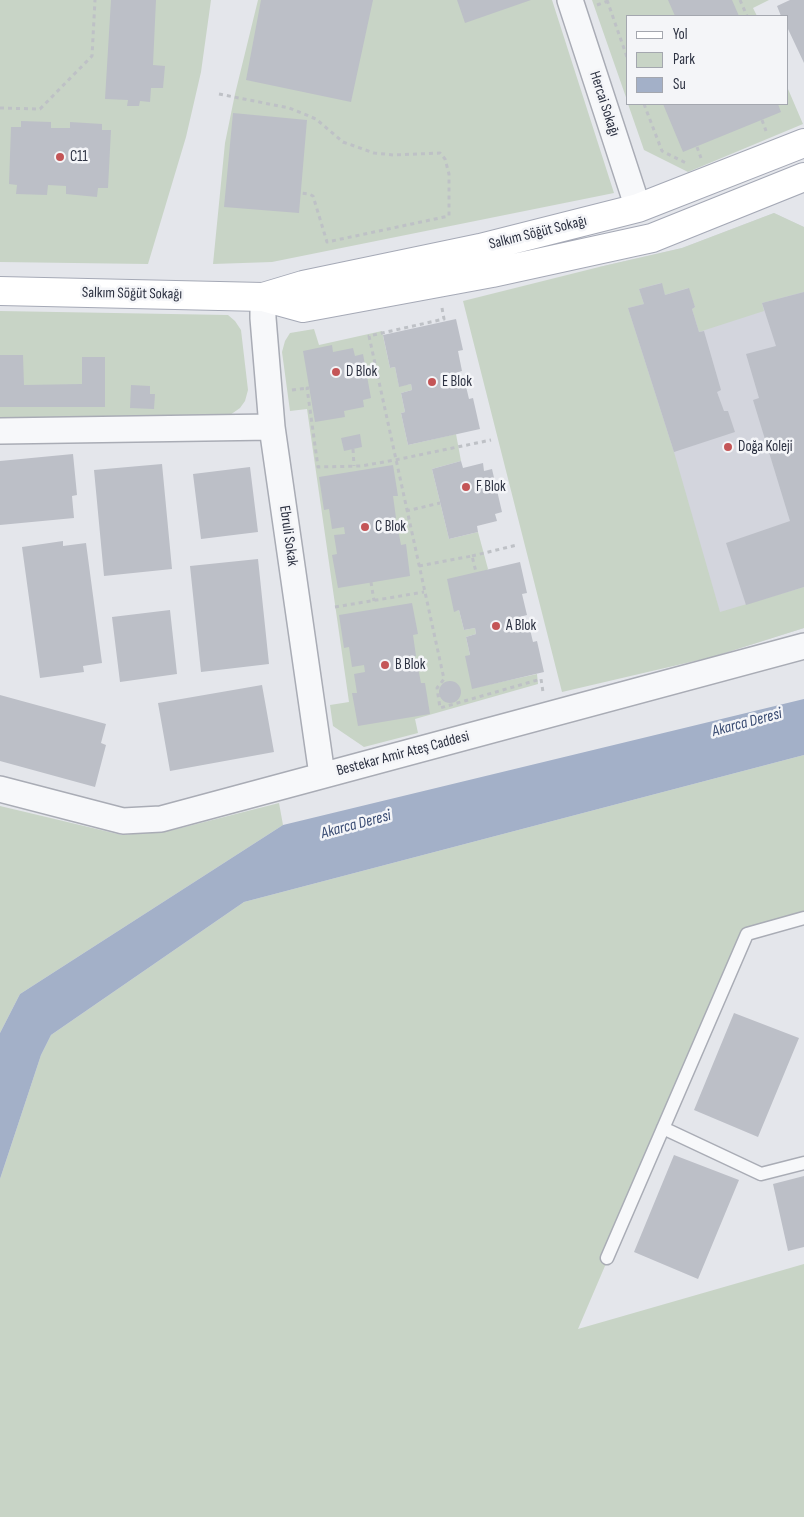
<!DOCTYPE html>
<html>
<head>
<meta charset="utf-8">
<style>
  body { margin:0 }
  #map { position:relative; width:804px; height:1517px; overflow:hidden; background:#e4e6eb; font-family:"Sofia Sans Condensed",sans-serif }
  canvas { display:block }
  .legend { position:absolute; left:626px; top:15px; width:162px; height:90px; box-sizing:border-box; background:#f4f5f8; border:1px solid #a4a7af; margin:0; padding:6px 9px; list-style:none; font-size:15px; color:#2d3242 }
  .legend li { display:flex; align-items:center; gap:10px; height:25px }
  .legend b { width:25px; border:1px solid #a4a7af }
</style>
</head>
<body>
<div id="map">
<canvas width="804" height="1517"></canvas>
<ul class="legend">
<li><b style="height:6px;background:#fff"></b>Yol</li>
<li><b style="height:14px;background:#c8d4c6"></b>Park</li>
<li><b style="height:14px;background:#a3b0c8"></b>Su</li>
</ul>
</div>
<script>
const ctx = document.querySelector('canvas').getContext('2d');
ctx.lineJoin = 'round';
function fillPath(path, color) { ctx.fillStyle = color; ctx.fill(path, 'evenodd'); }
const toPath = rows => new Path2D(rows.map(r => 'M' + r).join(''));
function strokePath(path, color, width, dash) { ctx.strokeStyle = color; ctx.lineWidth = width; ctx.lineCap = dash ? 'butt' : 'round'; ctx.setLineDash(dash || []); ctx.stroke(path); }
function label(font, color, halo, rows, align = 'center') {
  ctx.font = font + ' "Sofia Sans Condensed",sans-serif'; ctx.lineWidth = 5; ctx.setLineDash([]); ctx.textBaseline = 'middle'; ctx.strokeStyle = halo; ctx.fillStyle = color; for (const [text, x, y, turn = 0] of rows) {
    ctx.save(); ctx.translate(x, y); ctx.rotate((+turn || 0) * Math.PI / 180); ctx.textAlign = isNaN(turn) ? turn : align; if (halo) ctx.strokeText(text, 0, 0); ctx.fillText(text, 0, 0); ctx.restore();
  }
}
fillPath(toPath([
  [774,213,804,227,804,628,712,657,599,267,682,248]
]), '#d3d5dd');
fillPath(toPath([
  [0,0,211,0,201,72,186,137,148,264,0,262],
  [258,0,552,0,614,193,272,262,213,264,225,143,235,94],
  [592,0,769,0,753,8,757,16,628,16,628,103],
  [788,89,803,124,688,172,644,150,628,104,788,104],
  [774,213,804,227,804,292,762,303,764,311,699,332,692,309,695,307,688,288,665,295,661,283,639,289,644,304,628,308,674,452,720,612,804,587,804,628,712,657,562,692,463,301,599,267,682,248],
  [0,311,228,315,235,321,241,330,248,390,245,401,240,408,230,415,0,418],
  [314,329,319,345,382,331,390,368,395,367,399,386,411,384,412,390,401,393,405,412,401,413,408,445,456,434,461,461,432,469,449,539,478,532,488,569,455,611,459,610,464,630,475,628,476,634,466,637,470,655,473,688,537,674,538,684,415,719,418,733,364,747,333,726,330,705,349,702,307,409,290,411,282,352,285,341,290,333],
  [804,755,804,918,747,934,578,1329,804,1264,804,1517,0,1517,0,1179,41,1055,51,1035,244,902],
  [279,803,283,825,20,994,0,1033,0,806,122,835,173,830]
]), '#c8d4c6');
fillPath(toPath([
  [804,699,804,755,244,902,51,1035,41,1055,0,1179,0,1033,20,994,283,825]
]), '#a3b0c8');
fillPath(toPath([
  [111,0,156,0,153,65,165,66,163,88,151,88,150,102,140,101,139,106,127,106,128,100,105,99],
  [261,0,373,0,351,102,246,80],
  [457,0,531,0,465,23],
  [668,0,732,0,739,16,675,16],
  [790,0,804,0,804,63,788,29,788,16,781,16,777,6],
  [663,104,778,104,781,112,683,152],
  [233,113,307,120,299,213,224,207],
  [21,121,51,122,51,128,70,128,70,122,102,124,102,130,111,130,108,188,98,188,97,197,66,194,66,186,48,185,47,195,16,194,17,185,9,184,11,127,21,127],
  [662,283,665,295,689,288,695,307,692,309,699,332,704,331,721,390,717,392,724,411,728,411,735,432,674,452,628,308,644,304,639,289],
  [804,292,804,587,746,605,726,543,790,521,753,400,759,398,746,354,776,346,762,303],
  [456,319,463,350,458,351,462,371,451,374,452,381,464,378,469,399,473,398,480,429,408,445,401,413,405,412,401,393,412,390,411,384,399,387,395,367,390,368,383,335],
  [332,345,333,352,353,348,355,356,363,354,371,398,363,400,364,407,344,411,345,417,315,422,303,351],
  [0,355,23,355,24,385,82,384,82,357,105,357,105,407,0,407],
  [131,385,150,386,150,394,155,394,154,409,130,408],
  [360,434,362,447,344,451,341,438],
  [73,454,77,495,72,496,74,518,0,525,0,461],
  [461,461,463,468,483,463,484,471,492,469,502,512,495,514,497,521,477,526,478,532,449,539,432,469],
  [162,464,172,569,104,576,94,470],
  [393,465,398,496,393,496,396,518,385,519,385,526,397,524,401,545,406,544,410,576,338,588,332,555,337,554,334,535,345,534,344,527,332,529,329,509,324,510,319,477],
  [250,467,258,532,201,539,193,474],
  [63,541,63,546,86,543,102,663,83,666,84,672,40,678,22,547],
  [258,559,269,664,201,672,190,566],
  [520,562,527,593,522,594,527,615,515,618,517,624,528,621,533,642,537,641,544,672,472,689,465,656,470,655,466,637,476,634,475,628,464,630,459,610,454,612,447,579],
  [412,603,418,634,413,635,416,656,405,658,405,664,417,662,421,683,425,683,430,714,358,726,352,693,357,693,354,674,365,672,364,665,352,667,349,647,344,648,339,615],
  [170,610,177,674,120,682,112,617],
  '439 692a11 11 0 1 1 22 0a11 11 0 1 1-22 0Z',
  [262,685,274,752,170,771,158,703],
  [0,695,106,724,101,743,106,745,95,787,0,761],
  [734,1013,799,1038,758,1137,694,1110],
  [674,1155,739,1180,698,1279,634,1252],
  [804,1176,804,1247,788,1251,773,1184]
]), '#bcbfc7');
const service = toPath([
  [663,1128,761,1174,804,1163],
  [607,1258,747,934,804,918]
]);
const minor = toPath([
  [570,0,638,208],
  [263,297,263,318,272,427,322,775],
  [0,431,272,427],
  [0,789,123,821,161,819,804,646]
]);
const primary = toPath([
  [0,291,263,297,303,308,492,273,652,238,804,177],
  [263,297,303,285,480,248,638,208,804,143]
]);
strokePath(service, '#a9acb5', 15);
strokePath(minor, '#a9acb5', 28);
strokePath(primary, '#a5a9b6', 30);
strokePath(toPath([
  [607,0,628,60],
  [740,0,747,16],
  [597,5,608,1],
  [219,94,289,108,304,114,316,119,343,142,374,153,394,155,440,153,445,159,449,174,449,216,327,242,313,196,309,194,301,193],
  [644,104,662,151,686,163],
  [0,108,40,109,92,56,95,0],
  [762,120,766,131],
  [697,147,701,158],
  [442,308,444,319,369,336,444,679,437,688,440,708,541,679,543,692],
  [309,388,307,388,318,467,361,466,395,460,491,440],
  [292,390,307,388],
  [353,449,354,466],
  [406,511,440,503],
  [472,556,517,545],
  [419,566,472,556,476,572],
  [371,582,374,601],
  [335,607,424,592]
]), '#bec1c6', 3, [4, 4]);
strokePath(service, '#f7f8fa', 12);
strokePath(minor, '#f7f8fa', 25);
strokePath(primary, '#fff', 28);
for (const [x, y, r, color] of [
  [60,157,5,"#c45557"],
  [336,372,5,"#c45557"],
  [432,382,5,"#c45557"],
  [728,447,5,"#c45557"],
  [466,487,5,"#c45557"],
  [365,527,5,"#c45557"],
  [496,626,5,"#c45557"],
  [385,665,5,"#c45557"]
]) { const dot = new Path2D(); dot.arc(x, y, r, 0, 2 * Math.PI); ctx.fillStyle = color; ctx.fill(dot); strokePath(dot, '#f4f5f8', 2); }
label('15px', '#2d3242', '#f4f5f8', [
  ["Hercai Sokağı",604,104,72],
  ["Salkım Söğüt Sokağı",538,233,-14],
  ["Salkım Söğüt Sokağı",132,294,1],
  ["Ebruli Sokak",288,536,82],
  ["Bestekar Amir Ateş Caddesi",403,754,-15]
]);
label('15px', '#2d3242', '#f4f5f8', [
  ["C11",70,157],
  ["D Blok",346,372],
  ["E Blok",442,382],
  ["Doğa Koleji",738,447],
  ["F Blok",476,487],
  ["C Blok",375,527],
  ["A Blok",506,626],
  ["B Blok",395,665]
], 'left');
label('italic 16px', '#3a4c73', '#f4f5f8', [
  ["Akarca Deresi",747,723,-15],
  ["Akarca Deresi",356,825,-15]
]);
</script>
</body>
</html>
